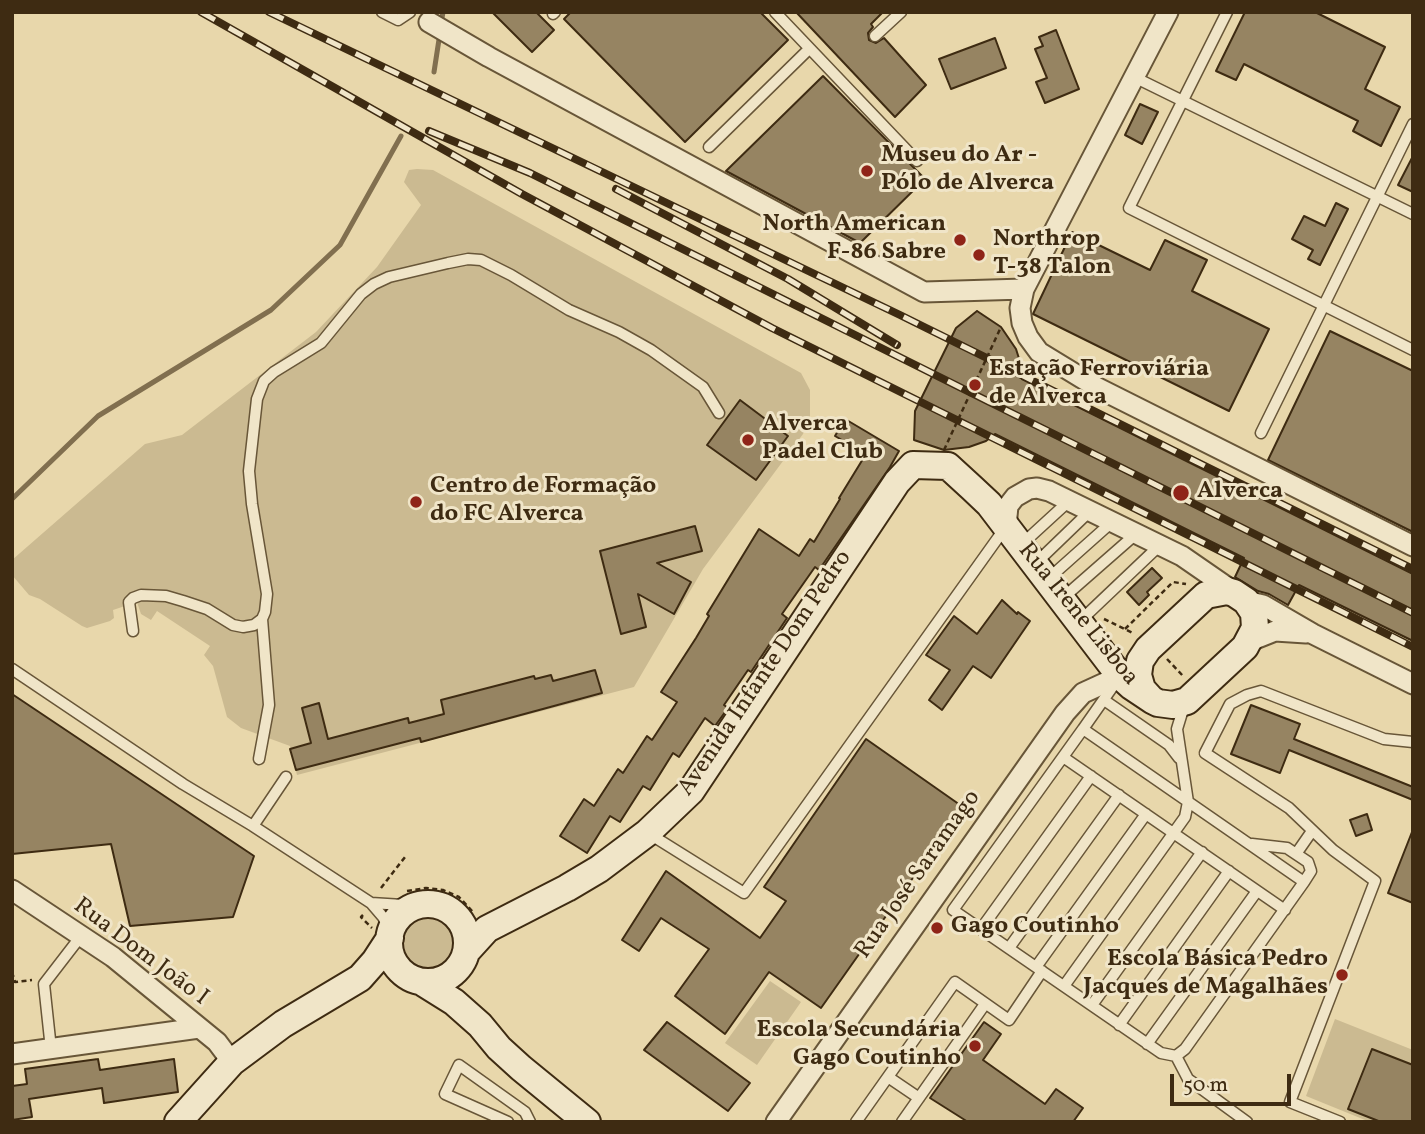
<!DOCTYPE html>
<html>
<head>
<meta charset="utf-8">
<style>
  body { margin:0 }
  #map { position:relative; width:1425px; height:1134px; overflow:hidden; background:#e8d7ab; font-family:Vollkorn,serif }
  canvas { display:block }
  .frame { position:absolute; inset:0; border:14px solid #3e2b12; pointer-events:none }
  .scale { position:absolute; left:1170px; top:1074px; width:121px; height:32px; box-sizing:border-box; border:4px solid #3e2b12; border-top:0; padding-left:9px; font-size:21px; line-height:24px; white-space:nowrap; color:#3e2b12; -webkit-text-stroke:5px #f0e5c8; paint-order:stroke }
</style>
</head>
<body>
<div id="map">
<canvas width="1425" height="1134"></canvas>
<div class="frame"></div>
<div class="scale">50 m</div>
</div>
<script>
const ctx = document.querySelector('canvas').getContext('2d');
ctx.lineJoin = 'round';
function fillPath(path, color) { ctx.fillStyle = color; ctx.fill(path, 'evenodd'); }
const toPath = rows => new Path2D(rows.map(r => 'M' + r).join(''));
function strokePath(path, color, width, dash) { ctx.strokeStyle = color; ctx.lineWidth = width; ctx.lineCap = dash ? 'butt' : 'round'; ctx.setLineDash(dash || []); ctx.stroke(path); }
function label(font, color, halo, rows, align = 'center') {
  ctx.font = font + ' Vollkorn,serif'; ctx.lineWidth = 6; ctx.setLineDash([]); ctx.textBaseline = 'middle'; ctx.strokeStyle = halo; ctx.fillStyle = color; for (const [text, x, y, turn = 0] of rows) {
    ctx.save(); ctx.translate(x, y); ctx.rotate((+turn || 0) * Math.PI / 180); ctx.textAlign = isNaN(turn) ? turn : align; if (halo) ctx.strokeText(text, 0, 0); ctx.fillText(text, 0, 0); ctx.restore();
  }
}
fillPath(toPath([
  [417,169,433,170,801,373,810,390,810,418,803,434,703,569,634,687,297,775,290,746,241,728,227,717,213,666,204,655,210,646,157,611,151,620,141,614,137,602,113,610,114,618,110,621,87,628,82,626,40,599,29,595,12,575,12,560,145,444,182,435,316,332,377,267,421,205,404,182,409,170],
  '401 943a28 28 0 1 1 56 0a28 28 0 1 1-56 0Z',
  [770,981,801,1002,757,1065,725,1043],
  [1335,1019,1413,1050,1413,1122,1370,1122,1306,1096]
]), '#cbba91');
strokePath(toPath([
  [441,24,443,12],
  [434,72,440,33],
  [12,499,98,416,271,310,340,245,401,136]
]), '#816f4f', 5);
const building = toPath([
  [492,12,536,12,554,30,532,52,492,12],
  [571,12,760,12,788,40,685,142,564,19,571,12],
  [796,12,883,12,871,24,873,27,868,33,869,40,876,43,884,38,926,85,895,117,796,12],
  [1245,12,1315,12,1385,47,1365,89,1400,107,1381,146,1353,131,1358,121,1244,64,1236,80,1216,71,1245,12],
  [1056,30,1079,89,1045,103,1036,82,1047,78,1035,49,1043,46,1039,37,1056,30],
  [995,38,1006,68,951,89,939,59,995,38],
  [823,76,925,179,860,243,726,171,823,76],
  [1140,104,1158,112,1142,144,1125,135,1140,104],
  [1413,156,1413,192,1398,185,1413,156],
  [1336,203,1348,209,1320,265,1308,259,1313,250,1292,239,1304,216,1325,226,1336,203],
  [1072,232,1150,270,1165,240,1207,260,1192,291,1269,329,1229,411,1033,314,1072,232],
  [977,311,1001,327,1016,349,1022,368,1022,379,1413,574,1413,641,1299,585,1288,605,1269,594,1258,591,1235,577,1244,558,995,434,986,441,969,447,944,450,914,440,915,411,956,328,977,311],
  [1330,331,1413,371,1413,532,1268,460,1330,331],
  [740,400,788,436,756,480,707,445,740,400],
  [845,419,899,451,890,467,819,570,815,567,782,614,787,618,751,672,748,670,724,705,728,708,715,726,705,718,679,757,673,753,650,790,643,786,620,822,610,816,587,853,560,836,584,799,594,806,618,769,623,773,647,736,652,740,677,702,661,692,696,638,709,616,707,614,759,529,799,556,810,539,814,542,840,499,839,498,866,454,835,436,845,419],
  [695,526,702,551,657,563,691,582,674,614,638,594,646,627,621,634,600,551,695,526],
  [1152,568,1162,578,1147,592,1149,595,1139,605,1127,592,1152,568],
  [1002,600,1017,614,1018,612,1030,621,991,678,973,666,942,710,929,700,950,670,926,655,954,616,977,634,1002,600],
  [595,670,602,693,421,742,420,738,296,770,290,749,311,743,302,708,319,703,328,739,408,718,409,723,444,714,441,700,534,676,535,679,551,675,553,681,595,670],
  [12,694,254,856,233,917,130,926,111,844,12,854,12,694],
  [1251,705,1300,724,1294,739,1413,787,1413,800,1289,750,1280,773,1231,754,1251,705],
  [866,739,963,807,821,1008,769,972,725,1034,675,996,709,949,661,918,639,951,622,940,666,871,760,938,786,901,764,887,866,739],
  [1367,814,1372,830,1356,836,1350,820,1367,814],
  [1412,832,1413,832,1413,903,1388,893,1412,832],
  [667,1022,750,1083,728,1111,644,1050,667,1022],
  [984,1022,1001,1034,983,1060,1045,1104,1056,1089,1083,1108,1073,1122,968,1122,930,1098,984,1022],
  [1372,1049,1413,1065,1413,1122,1381,1122,1348,1109,1372,1049],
  [98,1059,100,1070,174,1059,178,1092,104,1103,102,1088,29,1099,32,1117,12,1120,12,1086,27,1084,25,1069,98,1059]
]);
fillPath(building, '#968462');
strokePath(building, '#3e2b12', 2);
const lane = toPath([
  [382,12,398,20,410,12],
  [775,12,917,161],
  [1227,12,1129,208,1413,350],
  [553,14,555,12],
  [875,36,901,12],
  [1134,77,1413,214],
  [709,147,809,49],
  [1261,433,1413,124],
  [1021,545,1069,501],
  [1035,564,1090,511],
  [1048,579,1112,522],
  [1064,597,1137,533],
  [1080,621,1160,545],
  [133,631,129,602,133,598,141,595,166,596,183,601,207,609,233,625,243,627,254,625,262,619,265,612,267,594,252,504,249,471,257,399,264,381,274,372,321,343,361,294,374,284,389,277,448,263,468,259,481,260,511,275,569,310,619,332,651,350,703,387,719,413],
  [12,669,183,784,253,826,371,903,383,917,392,933],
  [1104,700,1169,745,1179,758],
  [1083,729,1304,882,1185,1049,1176,1056,1161,1053,953,910,1083,729],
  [1083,729,1116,682],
  [1063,757,1285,910],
  [259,759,269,705,262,619],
  [253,826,286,777],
  [648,833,744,893,1005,528],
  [1252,844,1287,848,1308,862,1311,871,1304,882],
  [1296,854,1312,831],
  [371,903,419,906],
  [981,929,1091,776],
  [1009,948,1119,795],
  [1036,967,1146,814],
  [1064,986,1185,817,1188,802,1177,729,1184,706],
  [1092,1005,1202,852],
  [1119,1025,1229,871],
  [1147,1044,1257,891],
  [51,1049,44,984,81,936],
  [1176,1056,1188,1079,1247,1122],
  [888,1077,919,1098],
  [508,1122,445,1094,459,1065,525,1112,530,1122],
  [856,1122,955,982,1009,1020,1042,971],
  [902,1122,985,1004],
  [1340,1122,1290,1102,1375,881,1333,850,1289,808,1205,753,1230,704,1247,695,1261,691,1384,739,1413,742]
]);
const street = toPath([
  [1168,12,1024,289,1020,308,1022,323,1028,337,1039,352,1098,388,1413,546],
  [429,22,489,57,924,292,1024,289],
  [1006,527,1008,506,1015,497,1029,489,1037,488,1049,491,1182,556,1237,594],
  [1246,601,1263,605,1313,634,1413,684],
  [1250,641,1275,631,1306,633],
  [12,890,113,957,217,1042,232,1062],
  [12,1054,199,1028],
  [776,1122,1065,713,1083,693,1120,676]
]);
const secondary = toPath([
  '389 943a39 39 0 1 1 78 0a39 39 0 1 1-78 0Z',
  [467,951,487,929,567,888,599,869,647,833,691,791,897,482,913,465,948,466,972,488,989,504,1120,676,1131,686,1152,700,1158,703,1173,705,1187,701,1245,647,1255,628,1254,613,1246,601,1234,593,1227,591,1206,595,1148,649,1140,661,1138,675,1142,689,1152,700],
  [422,982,454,1002,480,1025,499,1048,521,1068,587,1122],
  [178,1122,232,1062,283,1024,360,978,375,961,390,938]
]);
strokePath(lane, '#685638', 13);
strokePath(street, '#685638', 23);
strokePath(secondary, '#3e2b12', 30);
strokePath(toPath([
  [1104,619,1133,633],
  [1125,629,1173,582,1186,584],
  [1167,659,1184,677],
  [381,888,405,857],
  [407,891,426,888,443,890,459,897,473,912],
  [363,915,361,917,372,928],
  [12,972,15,982,32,980]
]), '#3e2b12', 2.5, [5, 3.5]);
strokePath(lane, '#f0e5c8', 10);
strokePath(street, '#f0e5c8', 19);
strokePath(secondary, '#f0e5c8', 26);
const rail = toPath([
  [201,12,522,194,772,328,1413,647],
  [269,12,900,315,1413,569],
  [429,131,530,173,1413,613],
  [616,189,788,279,897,345]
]);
strokePath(rail, '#3e2b12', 8);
strokePath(rail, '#f0e5c8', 5, [16]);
strokePath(toPath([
  [944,450,1001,327]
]), '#3e2b12', 2.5, [5, 3.5]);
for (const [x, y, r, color] of [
  [867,171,7,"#8f2418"],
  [960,240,7,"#8f2418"],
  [979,255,7,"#8f2418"],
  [975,385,7,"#8f2418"],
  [748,440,7,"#8f2418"],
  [1181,493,9,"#8f2418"],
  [416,502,7,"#8f2418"],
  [937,928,7,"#8f2418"],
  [1342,975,7,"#8f2418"],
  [975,1046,7,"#8f2418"]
]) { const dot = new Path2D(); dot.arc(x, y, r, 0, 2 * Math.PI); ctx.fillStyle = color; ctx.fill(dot); strokePath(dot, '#f0e5c8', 2.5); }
label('bold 24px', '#3e2b12', '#f0e5c8', [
  ["Museu do Ar -",881,157],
  ["Pólo de Alverca",881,185],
  ["North American",946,226,"right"],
  ["F-86 Sabre",946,254,"right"],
  ["Northrop",993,241],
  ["T-38 Talon",993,269],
  ["Estação Ferroviária",989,371],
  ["de Alverca",989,399],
  ["Alverca",762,426],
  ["Padel Club",762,454],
  ["Centro de Formação",430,488],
  ["do FC Alverca",430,516],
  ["Alverca",1197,493],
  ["Gago Coutinho",951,928],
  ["Escola Básica Pedro",1328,961,"right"],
  ["Jacques de Magalhães",1328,989,"right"],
  ["Escola Secundária",961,1032,"right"],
  ["Gago Coutinho",961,1060,"right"]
], 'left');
label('24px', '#3e2b12', '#f0e5c8', [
  ["Rua Irene Lisboa",1077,615,51],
  ["Avenida Infante Dom Pedro",766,674,-56],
  ["Rua José Saramago",919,875,-55],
  ["Rua Dom João I",140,953,37]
]);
</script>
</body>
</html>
